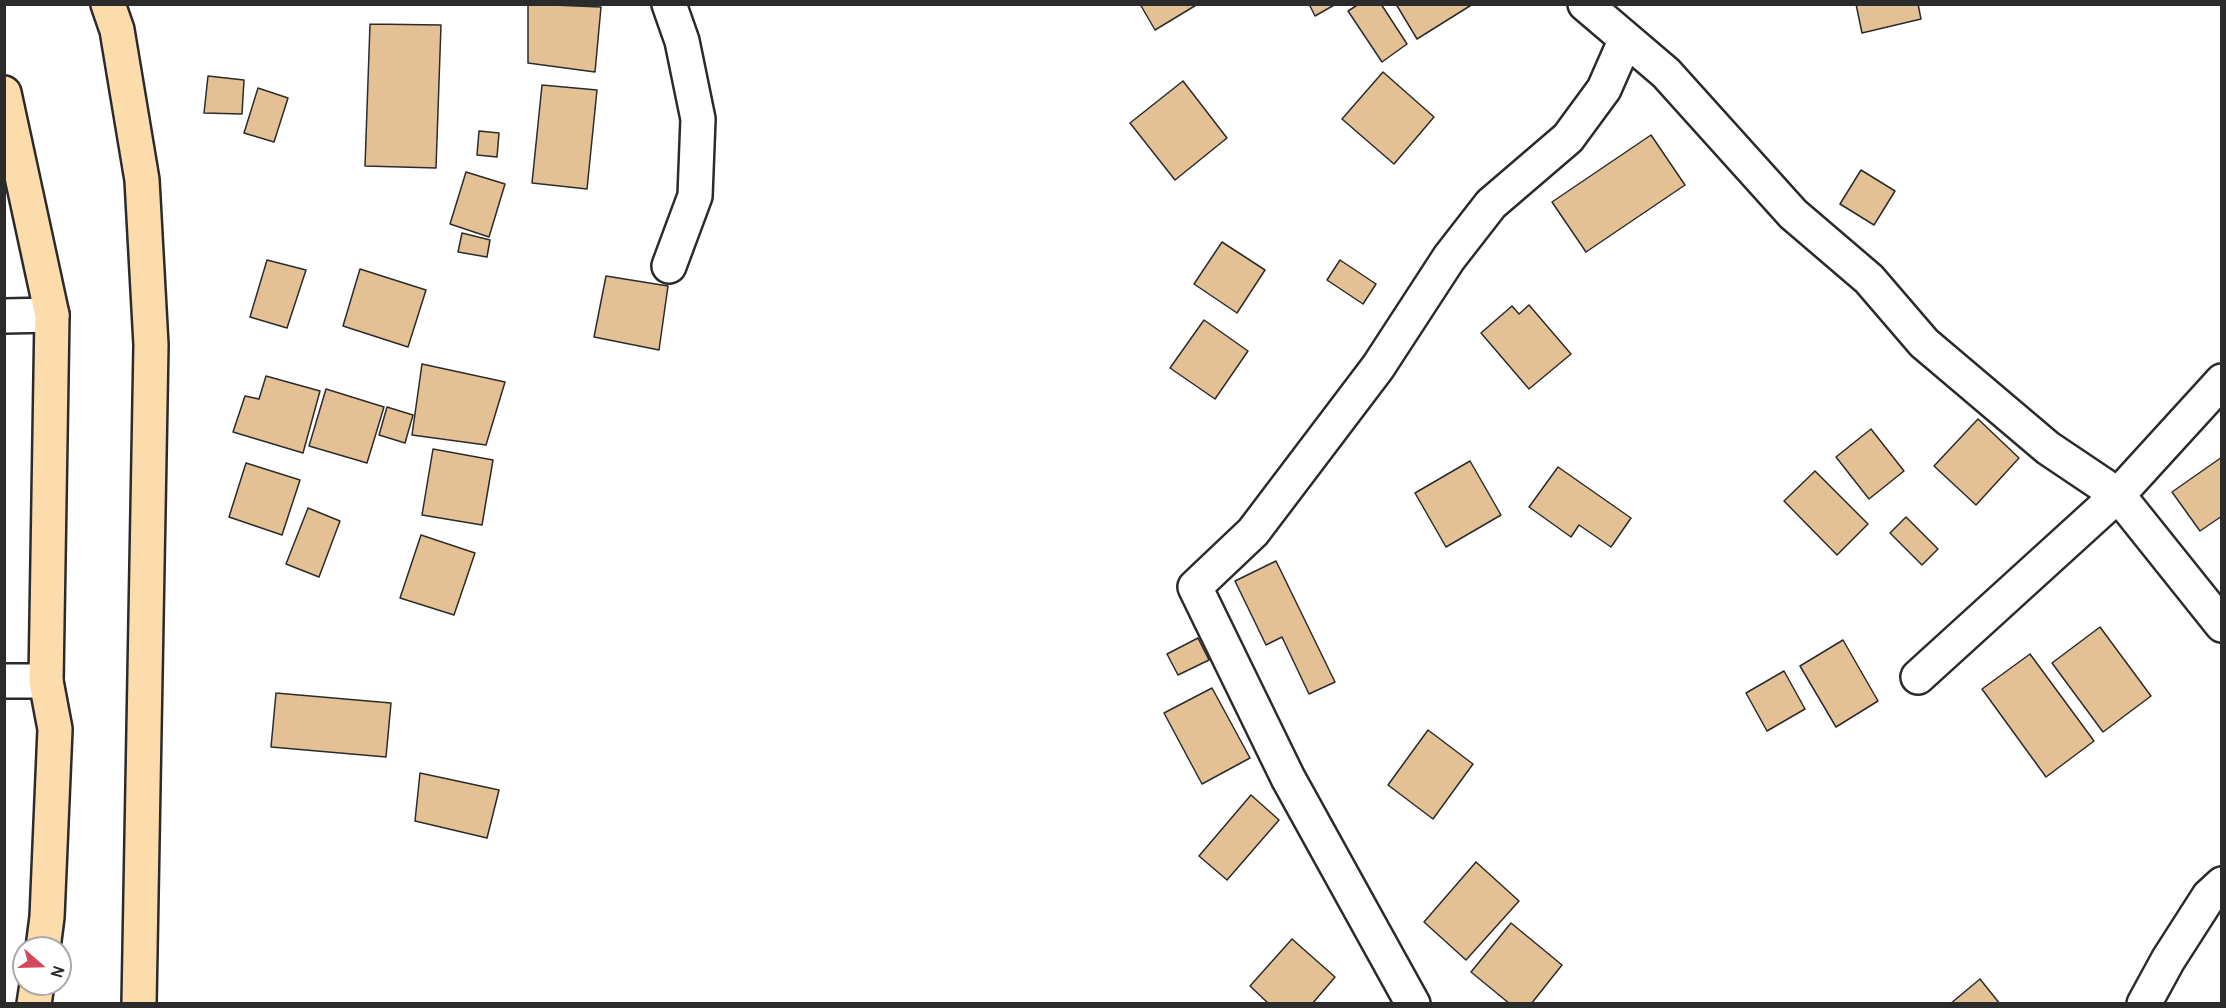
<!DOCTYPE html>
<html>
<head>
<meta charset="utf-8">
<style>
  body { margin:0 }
  #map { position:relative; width:2226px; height:1008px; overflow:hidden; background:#fff; font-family:Pangolin,sans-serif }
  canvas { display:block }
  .frame { position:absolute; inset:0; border:6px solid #2b2b2b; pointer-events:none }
  .north { position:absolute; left:12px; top:936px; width:60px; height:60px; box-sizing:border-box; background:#fff; border:2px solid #aaa; border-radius:50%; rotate:110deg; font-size:16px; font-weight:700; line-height:24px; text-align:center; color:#2b2b2b }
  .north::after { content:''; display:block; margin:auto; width:21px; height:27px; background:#d1495b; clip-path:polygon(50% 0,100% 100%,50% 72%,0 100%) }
</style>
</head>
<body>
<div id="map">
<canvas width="2226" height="1008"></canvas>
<div class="frame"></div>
<div class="north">N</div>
</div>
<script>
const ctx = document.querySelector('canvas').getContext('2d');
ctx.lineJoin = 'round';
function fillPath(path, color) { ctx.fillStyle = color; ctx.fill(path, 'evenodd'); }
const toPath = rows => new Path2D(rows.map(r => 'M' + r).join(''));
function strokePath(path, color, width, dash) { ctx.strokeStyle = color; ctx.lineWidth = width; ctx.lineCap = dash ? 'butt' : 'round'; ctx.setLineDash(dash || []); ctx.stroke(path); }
const building = toPath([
  [528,4,601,7,595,72,528,63,528,4],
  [1140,4,1198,4,1155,30,1140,4],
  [1309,4,1336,4,1315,16,1309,4],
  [1359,4,1381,4,1407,44,1382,62,1348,11,1359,4],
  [1396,4,1473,4,1417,39,1396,4],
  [1856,4,1918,4,1921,19,1862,33,1856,4],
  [370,24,441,25,436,168,365,166,370,24],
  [1383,72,1434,117,1394,164,1342,119,1383,72],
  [208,76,244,80,242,114,204,113,208,76],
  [1183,81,1227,138,1175,180,1130,123,1183,81],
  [542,85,597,90,587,189,532,183,542,85],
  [258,88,288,98,274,142,244,133,258,88],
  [479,131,499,133,497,157,477,155,479,131],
  [1651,135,1685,185,1586,252,1552,202,1651,135],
  [1861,170,1895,191,1874,225,1840,204,1861,170],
  [466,172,505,184,489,237,450,224,466,172],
  [462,233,490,240,487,257,458,252,462,233],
  [1222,242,1265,270,1237,313,1194,284,1222,242],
  [267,260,306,270,287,328,250,317,267,260],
  [1340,260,1376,284,1363,304,1327,280,1340,260],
  [360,269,426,290,408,347,343,326,360,269],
  [606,276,668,286,659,350,594,337,606,276],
  [1529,305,1571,354,1529,389,1481,333,1512,306,1519,314,1529,305],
  [1204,320,1248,351,1215,399,1170,368,1204,320],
  [422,364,505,382,486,445,412,435,422,364],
  [266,376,320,391,303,453,233,432,245,396,259,399,266,376],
  [326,389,384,407,367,463,309,446,326,389],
  [387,407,413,415,405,443,379,435,387,407],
  [1978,419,2019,458,1976,505,1934,466,1978,419],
  [1871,429,1904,471,1869,499,1836,457,1871,429],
  [433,449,493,460,482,525,422,515,433,449],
  [2222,457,2222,516,2200,531,2172,492,2222,457],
  [1470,461,1501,515,1446,547,1415,493,1470,461],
  [246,463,300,480,282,535,229,517,246,463],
  [1558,467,1631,518,1611,547,1579,525,1571,537,1529,507,1558,467],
  [1815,471,1868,524,1837,555,1784,501,1815,471],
  [308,508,340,521,319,577,286,564,308,508],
  [1906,517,1938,549,1922,565,1890,533,1906,517],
  [421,535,475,553,454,615,400,598,421,535],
  [1276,561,1335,682,1309,694,1282,637,1266,645,1235,581,1276,561],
  [2100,627,2151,696,2103,732,2052,663,2100,627],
  [1198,638,1209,660,1178,675,1167,654,1198,638],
  [1843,640,1878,701,1836,727,1800,666,1843,640],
  [2030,654,2094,741,2046,777,1982,689,2030,654],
  [1784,671,1805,709,1767,731,1746,693,1784,671],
  [1212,688,1250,758,1202,784,1164,713,1212,688],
  [276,693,391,703,386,757,271,747,276,693],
  [1428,730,1473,764,1433,819,1388,785,1428,730],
  [420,773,499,790,487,838,415,821,420,773],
  [1251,795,1279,820,1227,880,1199,856,1251,795],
  [1476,862,1519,901,1466,960,1424,922,1476,862],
  [1511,923,1562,965,1531,1004,1510,1004,1471,972,1511,923],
  [1292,939,1335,977,1312,1004,1269,1004,1250,986,1292,939],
  [1980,979,2000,1004,1950,1004,1980,979]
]);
fillPath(building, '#e4c195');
strokePath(building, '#2b2b2b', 1.5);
const minor = toPath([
  [669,4,682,41,698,119,695,196,669,266],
  [1585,4,1666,73,1793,214,1869,279,1924,343,2048,448,2118,495,2222,625],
  [4,316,52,315],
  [1918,677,2118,495,2222,381],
  [4,681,46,681],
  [1413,1004,1288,778,1195,587,1253,532,1378,367,1449,258,1491,204,1568,138,1604,89,1626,39],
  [2144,1004,2168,960,2209,896,2222,884]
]);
const major = toPath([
  [108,4,117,30,142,180,151,345,139,1004],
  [4,93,52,315,46,681,55,729,47,917,43,948],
  [34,1004,37,984]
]);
strokePath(minor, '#2b2b2b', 38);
strokePath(major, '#2b2b2b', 38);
strokePath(minor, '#fff', 33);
strokePath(major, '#fddcac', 33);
</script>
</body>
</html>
